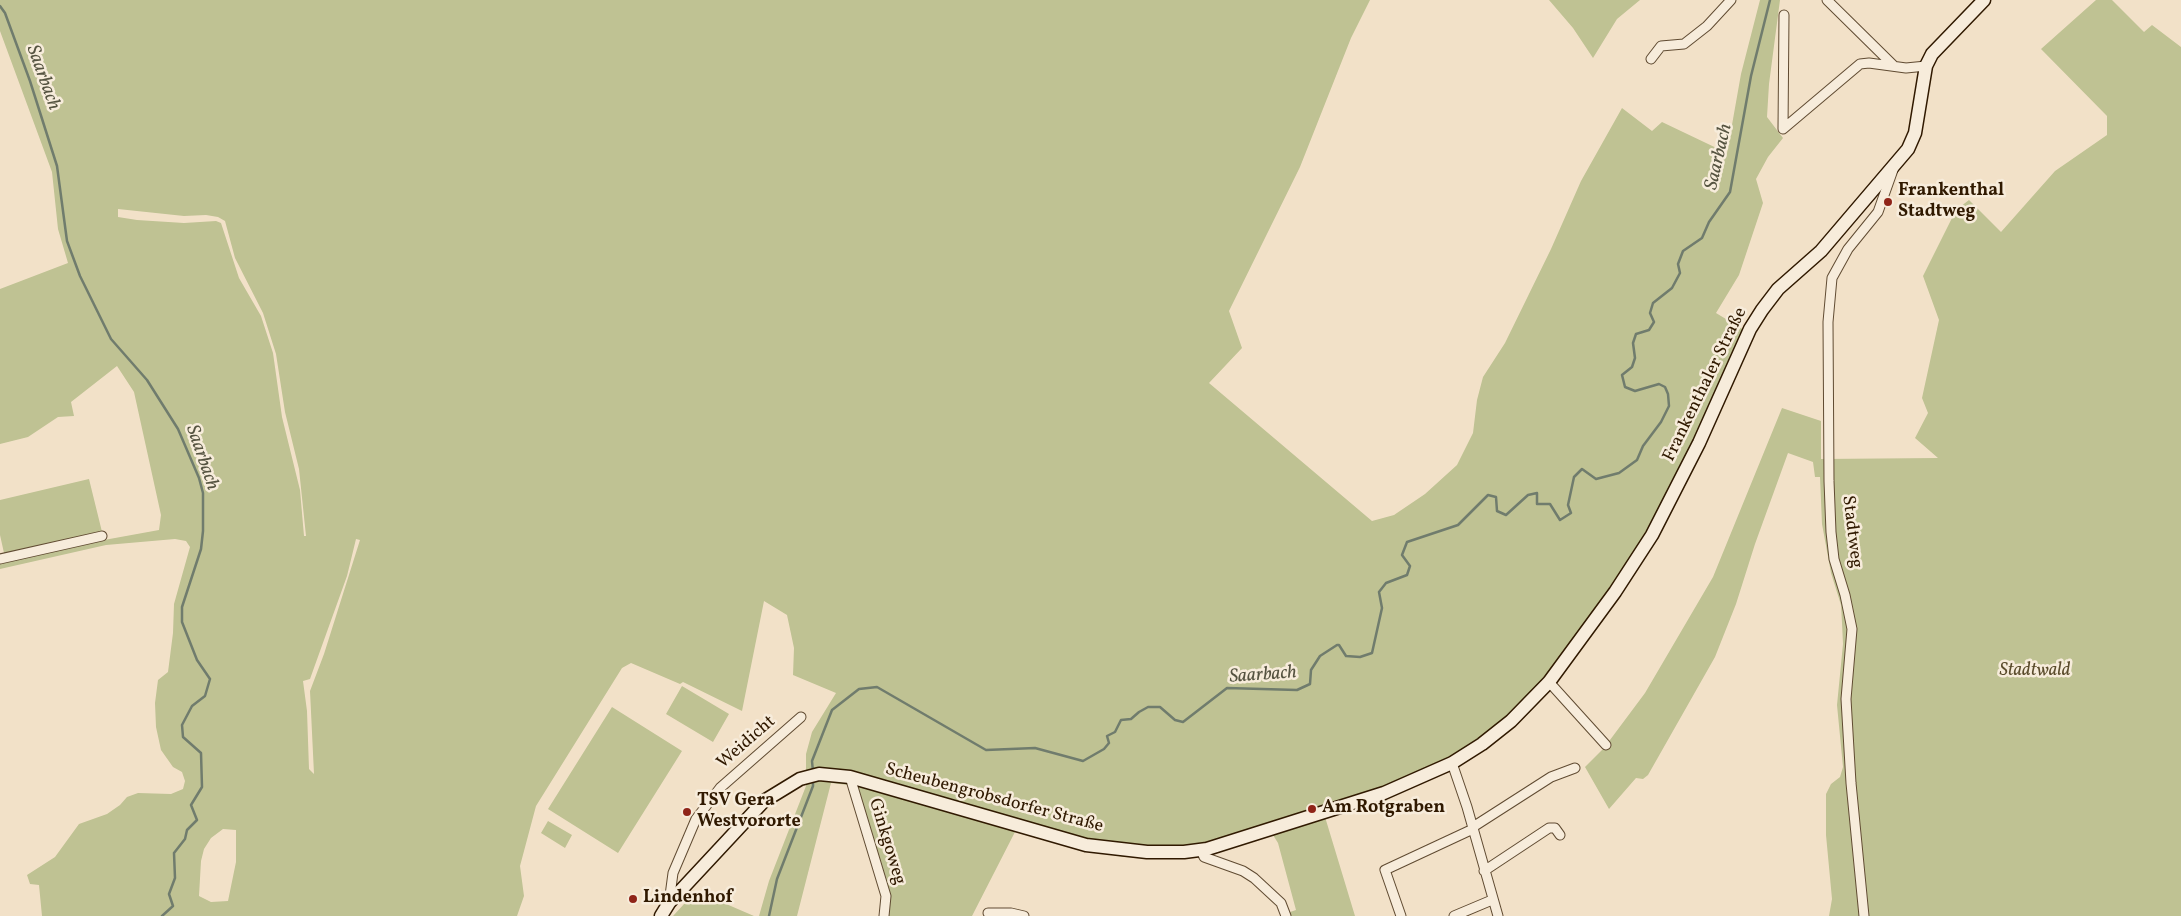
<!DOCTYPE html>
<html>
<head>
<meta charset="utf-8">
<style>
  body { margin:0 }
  canvas { display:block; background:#f2e1c8 }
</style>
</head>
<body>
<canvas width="2181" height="916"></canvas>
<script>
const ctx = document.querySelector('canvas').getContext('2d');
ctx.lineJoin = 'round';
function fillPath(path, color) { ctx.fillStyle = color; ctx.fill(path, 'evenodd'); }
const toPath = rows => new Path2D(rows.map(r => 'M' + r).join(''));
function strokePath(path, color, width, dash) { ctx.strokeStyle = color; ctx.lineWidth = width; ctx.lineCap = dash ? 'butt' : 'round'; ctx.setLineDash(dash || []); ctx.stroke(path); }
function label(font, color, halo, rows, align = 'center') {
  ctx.font = font + ' Vollkorn,serif'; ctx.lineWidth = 5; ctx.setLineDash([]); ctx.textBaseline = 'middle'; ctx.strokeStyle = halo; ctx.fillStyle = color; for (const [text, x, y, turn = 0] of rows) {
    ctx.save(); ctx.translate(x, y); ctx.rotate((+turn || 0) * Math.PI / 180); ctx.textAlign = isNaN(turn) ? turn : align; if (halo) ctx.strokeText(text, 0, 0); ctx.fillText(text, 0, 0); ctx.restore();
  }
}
fillPath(toPath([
  [0,0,1370,0,1351,38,1300,167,1229,311,1242,348,1209,383,1372,521,1394,515,1425,494,1457,465,1473,433,1477,400,1483,377,1505,343,1551,249,1581,181,1622,108,1652,131,1662,122,1727,153,1741,74,1760,0,1780,0,1769,84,1767,117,1783,138,1768,157,1756,179,1763,203,1739,275,1716,313,1744,330,1689,449,1647,533,1615,584,1547,676,1509,717,1476,742,1434,765,1388,786,1322,807,1355,916,1291,916,1290,912,1296,910,1278,843,1273,835,1224,850,1171,858,1124,857,1079,849,1016,830,972,916,887,916,857,786,831,783,797,916,759,916,769,881,806,786,806,754,812,732,836,693,793,675,794,648,787,615,764,601,742,711,683,682,680,684,631,663,622,668,536,806,520,866,524,896,517,916,42,916,39,885,30,884,27,875,55,857,79,824,107,814,120,805,127,797,138,793,171,794,183,789,185,781,182,772,173,767,161,750,156,727,155,703,158,680,168,672,173,633,174,604,190,547,186,541,175,539,106,545,0,569,0,554,4,553,0,535,0,500,89,479,104,540,159,530,161,515,134,392,117,366,71,402,74,416,58,417,28,437,0,444,0,289,68,263,58,229,52,172,0,31],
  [118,209,184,216,206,215,218,217,225,221,235,258,263,313,276,354,285,412,299,469,306,536,304,536,300,490,282,417,273,353,261,316,239,278,221,223,216,221,184,223,137,220,118,217],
  [356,539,360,540,324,654,310,691,314,774,309,769,307,711,303,681,310,679,315,665,347,576],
  [223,829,236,830,236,862,228,901,211,902,199,896,201,861,204,849,211,838],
  [1549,0,1640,0,1617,19,1593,58,1573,28],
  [2096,0,2112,0,2144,32,2152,25,2181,47,2181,916,1829,916,1832,899,1826,835,1826,794,1831,784,1840,777,1843,767,1837,705,1843,644,1842,623,1841,605,1831,573,1822,524,1820,477,1815,477,1813,462,1788,453,1755,544,1736,604,1715,657,1648,775,1643,779,1636,778,1609,809,1585,767,1604,748,1645,693,1713,577,1782,408,1821,421,1821,459,1938,458,1915,438,1928,413,1922,398,1939,320,1923,276,1956,210,1969,200,2001,232,2055,171,2107,135,2107,116,2041,49],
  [682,686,729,714,713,742,666,714],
  [612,707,682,751,618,853,548,809],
  [548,821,572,835,565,848,541,833],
  [696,891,754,916,673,916]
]), '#bfc293');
strokePath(toPath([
  [0,6,5,13,30,81,57,166,67,241,80,276,111,339,147,380,178,429,199,478,203,493,203,531,201,549,182,607,182,622,197,660,210,679,205,696,192,706,182,725,183,737,201,753,202,787,191,805,197,820,187,830,185,839,174,853,175,878,169,894,173,906,162,916],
  [813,772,812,761,832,710,859,689,877,687,986,750,1035,748,1083,761,1104,749,1109,743,1107,736,1115,732,1121,720,1131,719,1139,712,1148,707,1160,707,1175,720,1183,722,1227,688,1297,690,1310,684,1311,670,1320,656,1337,645,1339,645,1346,656,1360,657,1372,653,1382,608,1379,592,1386,583,1407,575,1410,566,1402,555,1407,542,1458,525,1488,495,1496,497,1497,511,1506,515,1528,495,1537,493,1537,504,1550,504,1560,520,1571,513,1568,505,1574,477,1582,469,1596,479,1619,473,1637,460,1643,446,1661,422,1669,406,1668,394,1665,387,1659,384,1635,391,1625,387,1622,375,1632,367,1635,358,1633,343,1636,334,1649,330,1654,322,1650,313,1653,303,1672,288,1680,273,1678,264,1683,251,1702,238,1709,222,1730,192,1751,76,1770,0],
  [769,916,777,879,813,786,813,780]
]), '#707c6d', 2.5);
const street = toPath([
  [1827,0,1894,66],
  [1651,59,1661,46,1684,44,1707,26,1731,0],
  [1783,129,1860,64,1869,63,1906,68,1926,66],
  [1783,129,1784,15],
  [0,559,102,536],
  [1549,682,1606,745],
  [1452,763,1467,807,1498,916],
  [850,777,886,896,884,916],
  [1473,827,1551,777,1575,768],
  [1201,850,1204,857,1243,871,1254,878,1281,903,1286,916],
  [1484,871,1549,828,1555,828,1560,835],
  [669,903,673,873,696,819,720,788,801,717],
  [988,913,1011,913,1024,916],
  [1401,916,1385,870,1473,829],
  [1454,916,1492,900],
  [1864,916,1851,783,1846,699,1852,629,1845,595,1834,559,1831,532,1829,481,1828,322,1832,278,1848,249,1878,212,1893,170]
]);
const secondary = toPath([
  [661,916,669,903,764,801,800,779,819,774,850,777,1086,845,1147,852,1184,852,1207,849,1384,793,1452,763,1482,744,1511,721,1549,682,1615,592,1652,535,1699,443,1750,329,1762,310,1778,289,1821,251,1908,149,1915,133,1926,66,1932,54,1984,0]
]);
strokePath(street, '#604b32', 11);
strokePath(secondary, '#301900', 15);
strokePath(street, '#f7ecdb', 9);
strokePath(secondary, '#f7ecdb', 12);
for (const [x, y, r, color] of [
  [1888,202,5,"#8f2418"],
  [1312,809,5,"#8f2418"],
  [687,812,5,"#8f2418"],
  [633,899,5,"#8f2418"]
]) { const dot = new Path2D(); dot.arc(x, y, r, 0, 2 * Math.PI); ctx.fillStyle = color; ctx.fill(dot); strokePath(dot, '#f7ecdb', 2); }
label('bold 18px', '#301900', '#f7ecdb', [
  ["Frankenthal",1898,192],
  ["Stadtweg",1898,213],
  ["TSV Gera",697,802],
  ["Westvororte",697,823],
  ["Am Rotgraben",1322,809],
  ["Lindenhof",643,899]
], 'left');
label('18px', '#301900', '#f7ecdb', [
  ["Frankenthaler Straße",1706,385,-64],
  ["Stadtweg",1851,532,83],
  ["Weidicht",747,743,-41],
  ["Scheubengrobsdorfer Straße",994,799,15],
  ["Ginkgoweg",886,842,73]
]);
label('italic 18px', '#5b4c2c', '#f7ecdb', [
  ["Stadtwald",2035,672]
]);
label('italic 19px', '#555340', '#f7ecdb', [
  ["Saarbach",42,78,70],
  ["Saarbach",1720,157,-77],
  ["Saarbach",201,458,71],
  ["Saarbach",1263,676,-4]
]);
</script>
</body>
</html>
